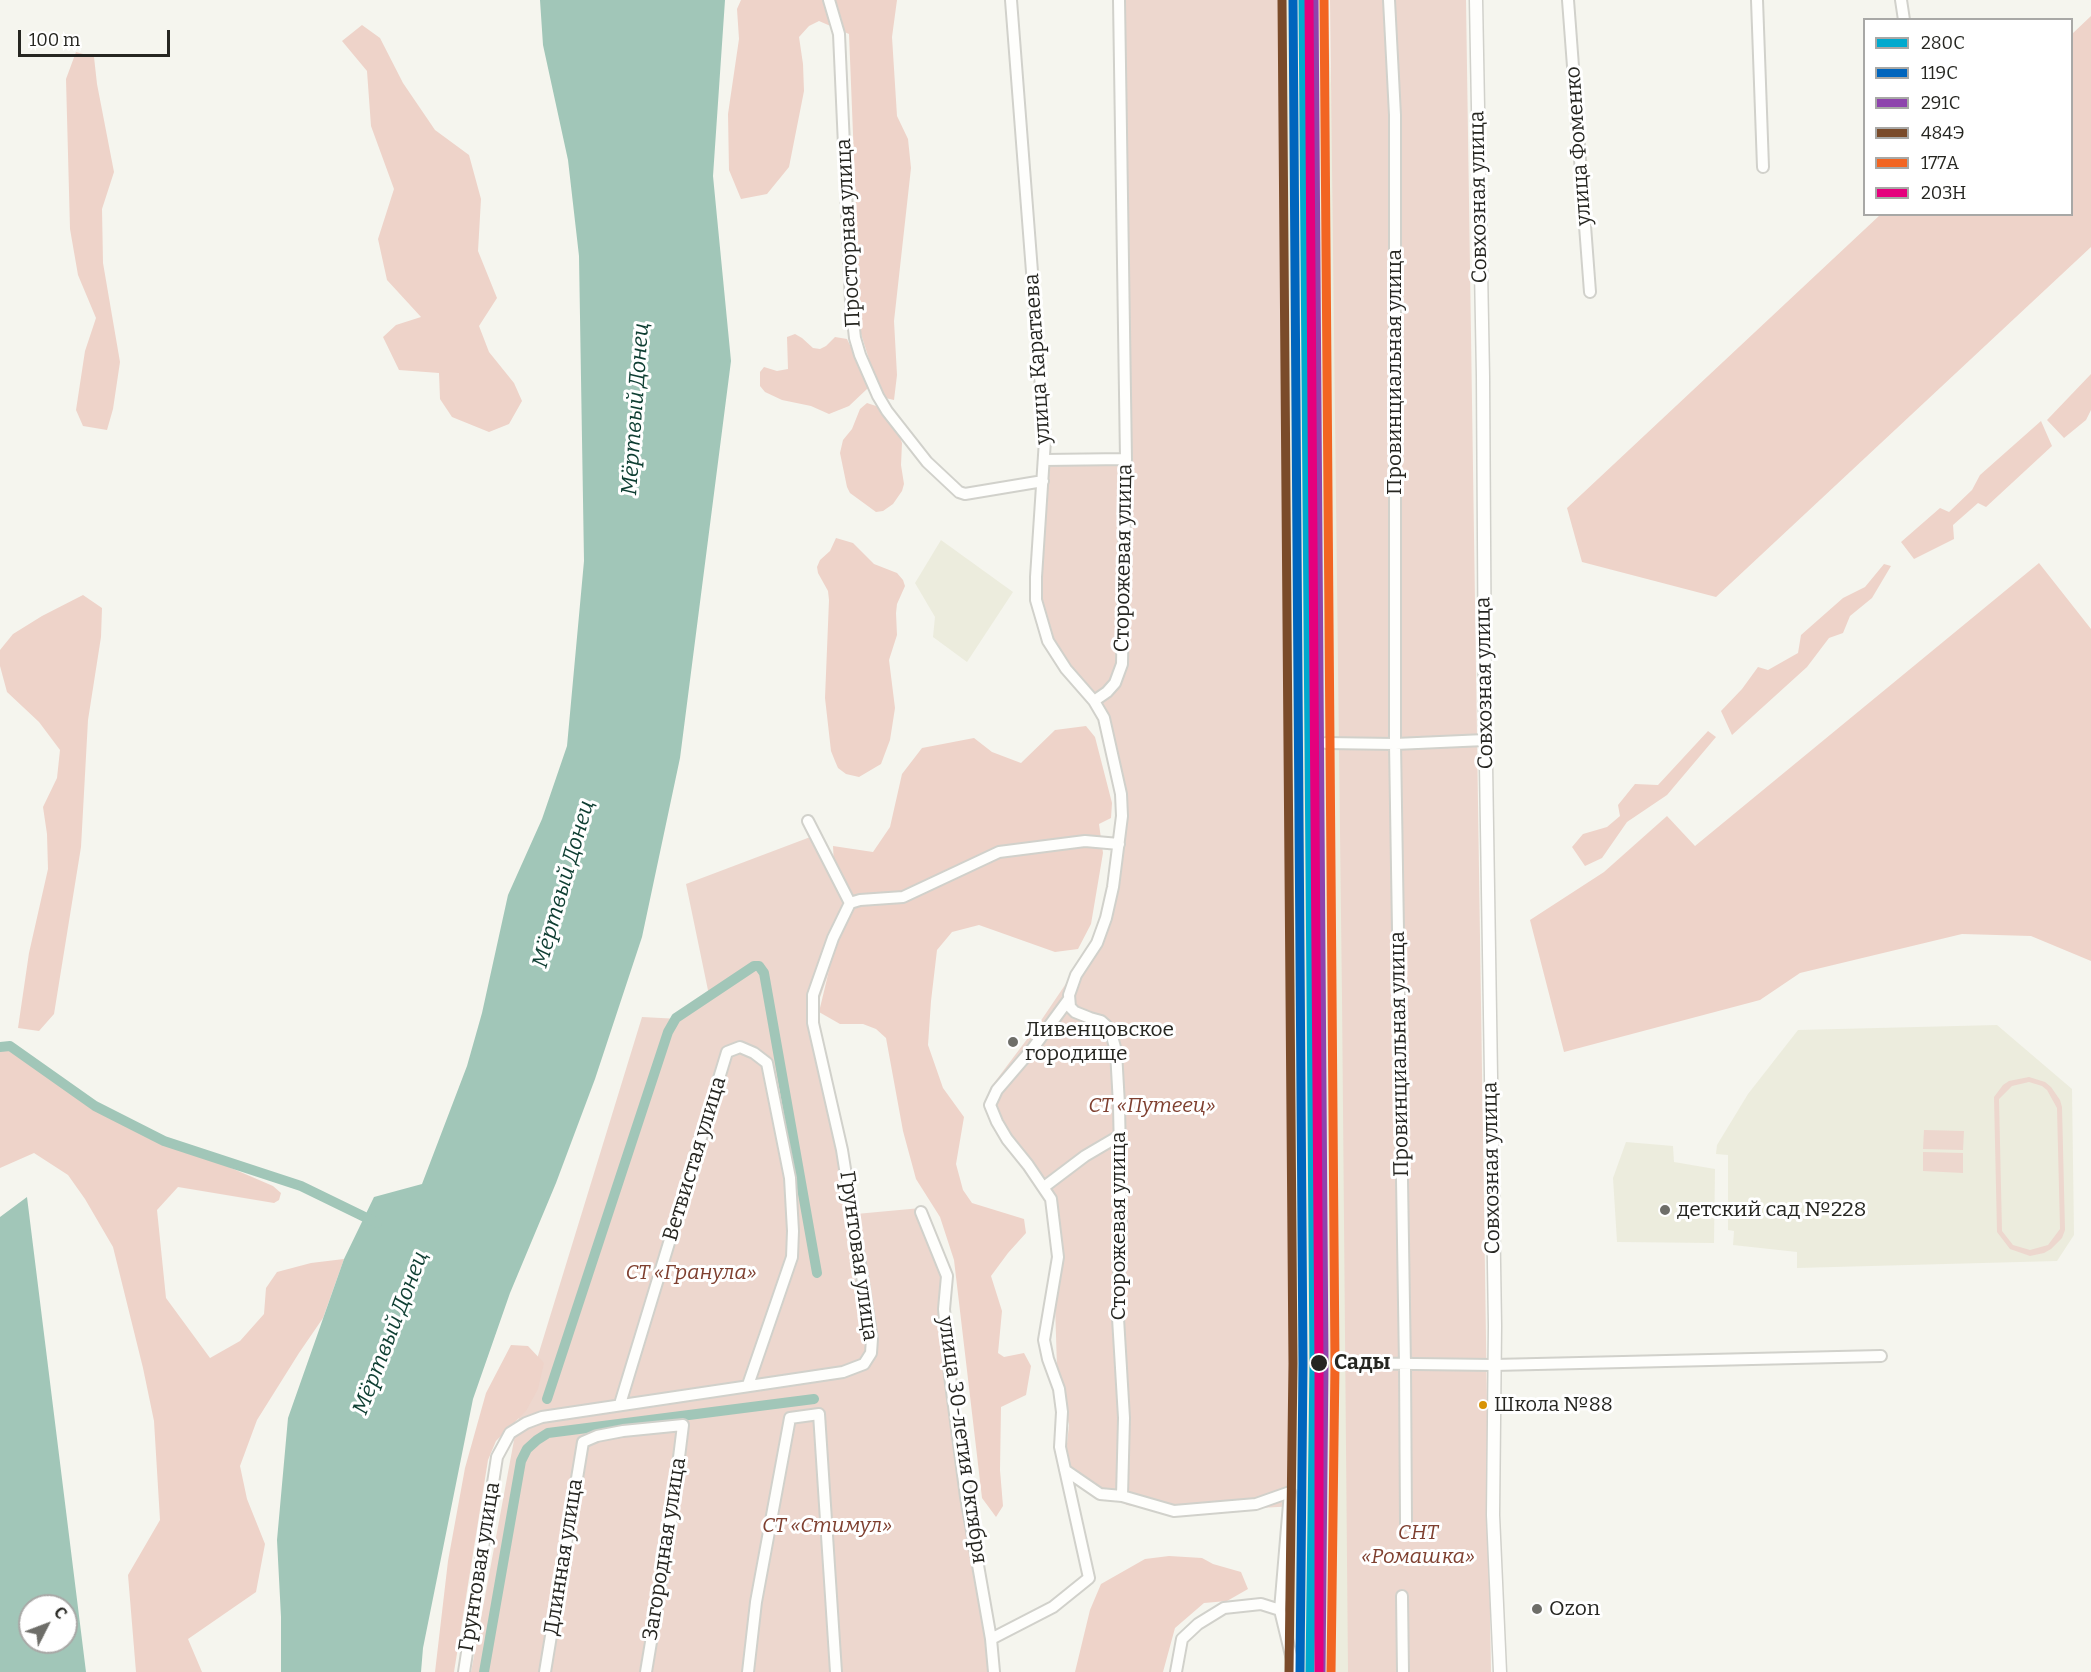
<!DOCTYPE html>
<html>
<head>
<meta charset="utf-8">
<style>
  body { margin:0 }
  #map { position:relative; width:2091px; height:1672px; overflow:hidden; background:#f5f5ee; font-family:Bitter,serif }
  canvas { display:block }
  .legend { position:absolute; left:1863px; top:18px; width:210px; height:198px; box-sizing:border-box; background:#fff; border:2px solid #a8a8a6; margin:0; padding:8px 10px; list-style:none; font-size:18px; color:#262621 }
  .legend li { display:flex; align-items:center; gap:12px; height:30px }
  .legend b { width:30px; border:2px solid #a8a8a6 }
  .north { position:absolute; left:18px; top:1594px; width:60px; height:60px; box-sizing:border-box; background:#fff; border:2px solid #a8a8a6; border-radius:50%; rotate:48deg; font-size:16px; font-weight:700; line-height:24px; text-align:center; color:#262621 }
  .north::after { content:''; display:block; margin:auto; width:21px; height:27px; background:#6e6e69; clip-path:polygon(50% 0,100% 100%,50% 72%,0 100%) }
  .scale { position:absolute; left:18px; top:30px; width:152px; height:27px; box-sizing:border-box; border:3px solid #262621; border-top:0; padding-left:8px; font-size:18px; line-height:21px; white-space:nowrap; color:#262621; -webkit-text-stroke:4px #fff; paint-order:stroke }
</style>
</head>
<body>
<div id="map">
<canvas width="2091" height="1672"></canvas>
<ul class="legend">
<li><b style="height:8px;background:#00a9ce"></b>280С</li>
<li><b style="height:8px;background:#0065bd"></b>119С</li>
<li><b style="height:8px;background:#8e44ad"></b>291С</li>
<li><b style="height:8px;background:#7a4b2a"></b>484Э</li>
<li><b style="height:8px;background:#f26522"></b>177А</li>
<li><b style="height:8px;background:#e5007d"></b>203Н</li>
</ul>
<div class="north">С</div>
<div class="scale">100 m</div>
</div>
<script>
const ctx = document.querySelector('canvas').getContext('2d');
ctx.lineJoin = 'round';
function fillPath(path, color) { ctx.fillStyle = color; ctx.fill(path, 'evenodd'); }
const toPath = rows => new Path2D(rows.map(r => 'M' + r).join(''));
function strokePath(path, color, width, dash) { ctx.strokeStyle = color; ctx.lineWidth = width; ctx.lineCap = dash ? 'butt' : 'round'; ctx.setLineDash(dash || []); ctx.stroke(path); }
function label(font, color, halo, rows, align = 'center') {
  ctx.font = font + ' Bitter,serif'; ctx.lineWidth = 6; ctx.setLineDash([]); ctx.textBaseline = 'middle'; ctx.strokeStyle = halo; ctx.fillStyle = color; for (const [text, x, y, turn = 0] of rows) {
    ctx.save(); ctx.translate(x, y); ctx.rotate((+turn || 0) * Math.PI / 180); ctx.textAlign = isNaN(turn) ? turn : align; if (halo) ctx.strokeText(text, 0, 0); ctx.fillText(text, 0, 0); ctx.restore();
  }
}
fillPath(toPath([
  [1282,0,1327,0,1345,383,1349,1672,1285,1672,1282,1624,1294,1491],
  [941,540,1013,592,967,662,933,637,935,617,915,583],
  [1997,1025,2072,1089,2074,1235,2057,1261,1797,1268,1797,1252,1733,1245,1734,1231,1728,1230,1728,1155,1716,1154,1717,1145,1748,1094,1798,1030],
  [1626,1142,1673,1146,1674,1162,1715,1169,1714,1243,1617,1242,1613,1178]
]), '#ececdd');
fillPath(toPath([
  [1121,0,1283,0,1290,611,1295,1506,1174,1513,1127,1505,1092,1485,1065,1462,1069,1425,1057,1368,1052,1206,997,1135,987,1105,991,1087,1040,1022,1086,954,1099,924,1110,871,1115,835,1116,764,1103,715,1039,624,1042,461,1127,458],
  [1330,0,1466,0,1491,1672,1348,1672,1342,997],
  [813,836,850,916,838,933,830,969,816,1009,856,1214,921,1208,945,1273,961,1444,993,1672,471,1672,517,1424,642,1017,680,1019,710,1000,686,884],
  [2029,1077,2045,1082,2051,1087,2060,1100,2062,1107,2065,1230,2062,1238,2051,1249,2044,1253,2030,1256,2010,1249,1997,1232,1994,1097,2003,1085,2009,1081],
  [2029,1082,2042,1086,2047,1090,2057,1108,2060,1229,2048,1245,2030,1250,2013,1245,2002,1231,1999,1099,2012,1086],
  [1924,1130,1964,1131,1963,1150,1923,1149],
  [1923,1152,1963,1153,1963,1173,1923,1171]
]), '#edd7ce');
fillPath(toPath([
  [741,0,897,0,892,37,897,116,908,139,911,168,894,321,897,375,894,400,881,397,861,334,849,34,819,21,809,26,799,37,803,64,804,91,789,167,767,194,741,199,729,170,728,114,739,39,737,9],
  [2091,16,2091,247,1716,597,1582,562,1567,508,1880,215,2072,214,2072,34],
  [362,25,380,38,403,83,435,130,469,155,481,199,478,251,497,298,479,326,489,352,514,383,522,401,509,424,489,432,452,417,440,399,439,373,399,370,383,337,396,325,421,317,387,280,378,239,394,189,371,126,367,71,342,41],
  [76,52,94,57,97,84,114,172,102,209,103,263,120,362,113,409,107,430,83,426,76,410,85,351,96,318,78,275,70,229,66,79],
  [795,334,802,338,813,348,820,349,826,346,835,337,847,339,869,384,867,389,849,406,829,414,811,406,782,400,765,392,760,386,760,372,764,367,777,371,788,369,787,337],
  [2091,374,2091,410,2086,420,2064,438,2047,420],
  [867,403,876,406,897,429,902,443,901,465,904,484,902,491,893,504,883,511,876,512,850,493,847,487,840,453,843,440,852,429,860,409],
  [2041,421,2052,446,1986,507,1978,503,1953,525,1954,539,1914,559,1901,542,1940,508,1949,512,1972,490,1980,475],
  [836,538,853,543,874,564,897,573,903,580,905,586,897,604,896,613,897,635,889,660,895,708,890,740,881,764,859,777,846,774,838,768,835,761,831,751,825,698,829,600,828,591,818,573,817,567,820,560,830,551],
  [2039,563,2091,629,2091,961,2031,936,1962,934,1800,973,1760,1000,1564,1052,1530,920,1604,872,1667,816,1695,846],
  [1884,564,1891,566,1872,598,1850,616,1843,633,1829,638,1807,667,1732,735,1721,711,1742,689,1758,667,1768,670,1798,653,1801,635,1843,598,1865,587],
  [83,595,102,608,101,637,88,720,81,847,54,1014,39,1031,18,1028,29,953,48,869,47,834,43,807,57,778,60,750,39,722,7,692,0,666,0,650,13,634,42,616],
  [1086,726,1095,737,1112,803,1111,818,1099,824,1103,853,1091,924,1078,949,1055,952,979,925,952,932,937,950,931,1001,928,1045,943,1088,964,1117,956,1164,963,1190,972,1203,1024,1219,1026,1233,1008,1253,991,1276,1002,1311,998,1353,1004,1357,1024,1353,1031,1366,1026,1395,1001,1407,1000,1470,1003,1506,996,1517,982,1498,954,1260,940,1217,916,1179,903,1131,886,1038,876,1029,863,1024,840,1024,819,1012,838,933,850,916,854,896,834,866,833,846,873,852,890,827,902,774,922,748,974,738,992,752,1021,763,1055,730],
  [1708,731,1716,737,1667,795,1627,822,1602,858,1585,866,1572,847,1583,834,1607,827,1620,816,1618,805,1635,784,1658,785],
  [0,1043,10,1046,95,1106,143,1130,273,1186,281,1193,279,1200,274,1203,178,1187,157,1210,166,1298,210,1358,240,1341,264,1314,266,1288,277,1272,311,1263,344,1259,323,1318,299,1353,257,1420,240,1466,247,1499,265,1544,256,1592,188,1639,202,1672,136,1672,128,1575,160,1520,154,1421,143,1368,113,1247,85,1199,68,1175,34,1153,0,1168],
  [511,1345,528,1346,544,1363,538,1389,526,1411,496,1441,488,1460,454,1672,435,1672,448,1561,465,1468,486,1393],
  [1169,1556,1202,1558,1213,1564,1241,1572,1248,1589,1227,1601,1204,1603,1175,1628,1163,1672,1075,1672,1090,1610,1101,1584,1145,1559]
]), '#eed3c9');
fillPath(toPath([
  [540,0,725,0,713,176,731,361,680,758,642,937,595,1079,556,1183,510,1293,473,1399,423,1648,421,1672,281,1672,281,1617,277,1540,288,1418,344,1259,374,1197,422,1184,467,1066,482,1013,508,895,542,819,567,746,584,561,579,256,568,160,543,45],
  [27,1197,86,1672,0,1672,0,1217],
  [30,1606,66,1606,66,1642,30,1642]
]), '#a1c6b8');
strokePath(toPath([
  [0,1047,10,1046,95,1106,164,1141,301,1186,377,1223],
  [547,1399,668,1032,676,1018,754,966,759,966,764,973,817,1273],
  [484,1672,521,1461,527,1449,537,1440,548,1433,814,1399]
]), '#a1c6b8', 10);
const minor = toPath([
  [829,0,839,34,851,302,855,338,860,355,878,396,887,411,927,462,959,492,965,494,1043,481],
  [1011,0,1045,440,1036,577,1036,600,1048,641,1066,669,1094,701,1104,718,1121,794,1122,816,1113,887,1106,918,1097,943,1076,975,1069,995,1070,1007,1075,1012,1090,1018,1101,1021,1110,1029,1116,1051,1119,1105,1121,1209,1118,1318,1124,1418,1122,1496],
  [1389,0,1395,115,1395,744,1405,1365,1406,1524],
  [1568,0,1590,292],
  [1757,0,1763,167],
  [1901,0,1904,20],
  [1044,460,1126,459],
  [1094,701,1107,692,1115,683,1122,664,1126,459,1119,0],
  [1326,743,1395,744,1485,740],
  [808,821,850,903],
  [1044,1187,1085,1156,1119,1136],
  [921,1212,947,1276,944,1309,950,1376,966,1497,991,1639,994,1672],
  [1337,1363,1494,1365,1881,1356],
  [620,1404,727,1052,740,1047,754,1053,767,1063,790,1178,793,1231,792,1257,748,1385],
  [1065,1470,1100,1494,1122,1496,1174,1511,1256,1504,1290,1492,1280,1610,1295,1672],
  [1402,1596,1403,1672],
  [991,1639,1053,1607,1089,1578,1060,1447,1062,1412,1059,1389,1048,1359,1044,1340,1058,1257,1051,1199,1028,1165,1007,1139,997,1122,990,1105,997,1090,1033,1048,1069,999],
  [464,1672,497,1457,510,1433,526,1423,542,1417,843,1372,864,1364,871,1353,872,1339,842,1150,813,1023,813,995,833,938,850,903,860,900,903,897,999,852,1085,841,1119,844],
  [545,1672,583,1442,597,1436,623,1431,683,1425,671,1522,646,1672],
  [748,1672,756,1602,790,1418,819,1414,836,1672],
  [1176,1672,1182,1639,1198,1624,1224,1608,1261,1604,1280,1610]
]);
const tertiary = toPath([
  [1476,0,1483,376,1485,702,1495,1326,1493,1515,1500,1672]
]);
strokePath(minor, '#d1d1cb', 14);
strokePath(tertiary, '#d1d1cb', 15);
strokePath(minor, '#fefefc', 10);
strokePath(tertiary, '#fefefc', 12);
strokePath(toPath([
  [1303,0,1314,1363,1310,1672]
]), '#00a9ce', 9);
strokePath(toPath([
  [1293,0,1303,1363,1300,1672]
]), '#0065bd', 9);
strokePath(toPath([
  [1314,0,1324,1363,1321,1672]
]), '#8e44ad', 9);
strokePath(toPath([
  [1282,0,1293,1363,1289,1672]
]), '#7a4b2a', 9);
strokePath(toPath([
  [1324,0,1335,1363,1331,1672]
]), '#f26522', 9);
strokePath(toPath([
  [1309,0,1319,1363,1319,1672]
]), '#e5007d', 9);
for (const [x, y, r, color] of [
  [1013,1042,6,"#6e6e69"],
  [1665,1210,6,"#6e6e69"],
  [1319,1363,9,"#262621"],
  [1483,1405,5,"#d89305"],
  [1537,1609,6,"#6e6e69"]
]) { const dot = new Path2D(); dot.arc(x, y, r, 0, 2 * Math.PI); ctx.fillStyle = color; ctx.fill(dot); strokePath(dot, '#fff', 2); }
label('20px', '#262621', '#fff', [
  ["Школа №88",1494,1405]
], 'left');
label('21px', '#262621', '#fff', [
  ["улица Фоменко",1579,146,-94],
  ["Совхозная улица",1479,197,-91],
  ["Просторная улица",849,233,-93],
  ["улица Каратаева",1038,359,-94],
  ["Провинциальная улица",1395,372,-90],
  ["Сторожевая улица",1124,558,-89],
  ["Совхозная улица",1485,683,-91],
  ["Провинциальная улица",1400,1054,-91],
  ["Ветвистая улица",695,1159,-73],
  ["Совхозная улица",1492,1168,-91],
  ["Сторожевая улица",1119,1226,-90],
  ["Грунтовая улица",858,1256,82],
  ["улица 30-летия Октября",962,1440,82],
  ["Загородная улица",665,1549,-81],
  ["Длинная улица",564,1557,-81],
  ["Грунтовая улица",480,1567,-81]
]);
label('21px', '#262621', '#fff', [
  ["Ливенцовское",1025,1030],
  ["городище",1025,1054],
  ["детский сад №228",1677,1210],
  ["Ozon",1549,1609]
], 'left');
label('italic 21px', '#7f4030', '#fff', [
  ["СТ «Путеец»",1152,1106],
  ["СТ «Гранула»",691,1273],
  ["СТ «Стимул»",827,1526],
  ["СНТ",1418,1533],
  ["«Ромашка»",1418,1557]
]);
label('bold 21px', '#262621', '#fff', [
  ["Сады",1334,1363]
], 'left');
label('italic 22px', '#0d3d31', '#fff', [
  ["Мёртвый Донец",636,409,-86],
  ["Мёртвый Донец",564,884,-74],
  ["Мёртвый Донец",391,1333,-69]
]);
</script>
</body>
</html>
